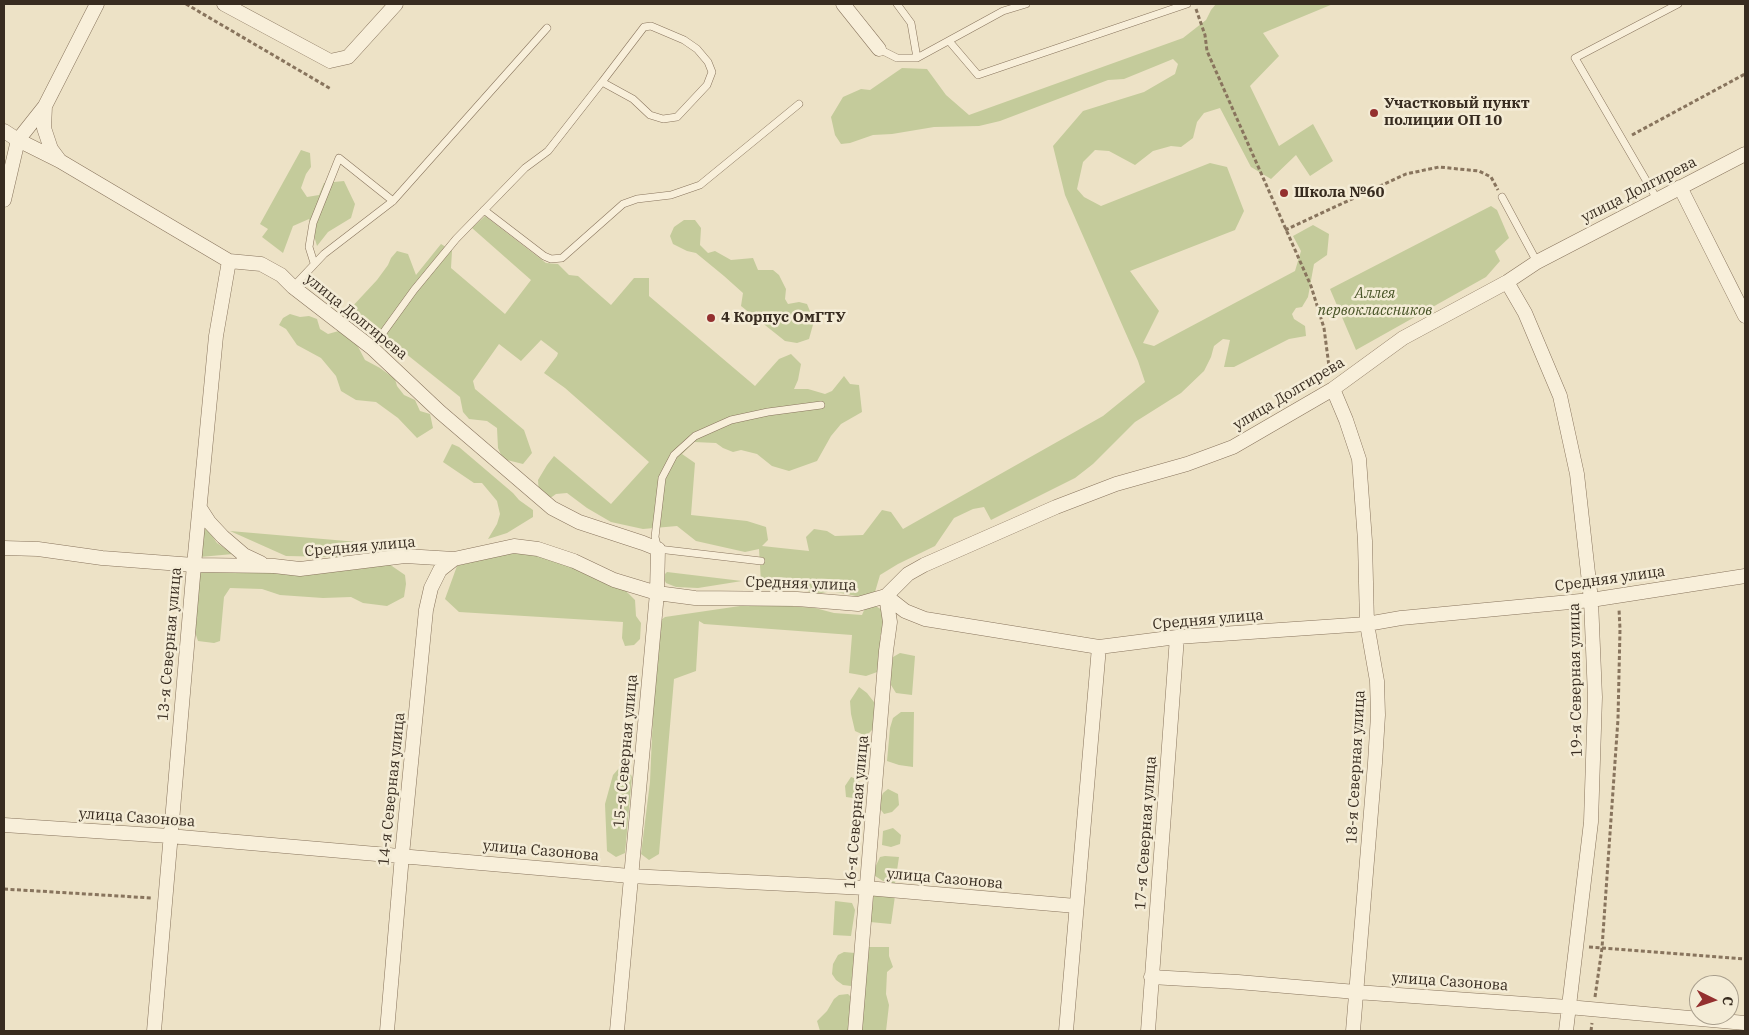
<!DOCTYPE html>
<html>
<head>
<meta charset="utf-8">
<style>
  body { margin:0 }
  #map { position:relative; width:1749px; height:1035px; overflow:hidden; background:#ede2c6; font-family:"IBM Plex Serif",serif }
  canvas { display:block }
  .frame { position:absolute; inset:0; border:5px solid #382c20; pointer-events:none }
  .north { position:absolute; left:1689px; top:975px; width:50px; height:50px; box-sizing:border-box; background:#f4ecd6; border:1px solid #a99f8d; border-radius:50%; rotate:94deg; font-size:14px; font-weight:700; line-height:20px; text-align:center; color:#382c20 }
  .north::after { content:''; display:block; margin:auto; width:18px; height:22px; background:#94302f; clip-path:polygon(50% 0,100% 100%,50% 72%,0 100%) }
</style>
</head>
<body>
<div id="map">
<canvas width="1749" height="1035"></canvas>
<div class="frame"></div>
<div class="north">С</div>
</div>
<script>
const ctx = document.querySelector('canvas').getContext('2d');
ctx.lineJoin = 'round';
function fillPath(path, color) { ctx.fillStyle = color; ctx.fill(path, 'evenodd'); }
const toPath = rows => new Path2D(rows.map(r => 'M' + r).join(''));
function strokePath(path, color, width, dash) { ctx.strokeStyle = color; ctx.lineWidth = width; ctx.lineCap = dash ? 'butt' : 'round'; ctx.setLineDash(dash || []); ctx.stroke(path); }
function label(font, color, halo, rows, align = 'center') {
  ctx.font = font + ' "IBM Plex Serif",serif'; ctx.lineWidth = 5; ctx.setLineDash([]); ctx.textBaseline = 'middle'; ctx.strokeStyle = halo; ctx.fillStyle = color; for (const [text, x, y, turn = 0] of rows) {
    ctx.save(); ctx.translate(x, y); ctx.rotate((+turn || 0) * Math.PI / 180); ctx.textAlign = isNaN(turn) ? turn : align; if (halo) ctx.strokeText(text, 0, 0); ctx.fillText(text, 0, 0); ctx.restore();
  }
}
fillPath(toPath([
  [1216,4,1333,4,1263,33,1279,56,1250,86,1279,146,1313,124,1333,161,1310,176,1296,155,1271,179,1251,167,1220,108,1204,113,1197,122,1193,138,1181,147,1171,146,1153,151,1135,165,1109,151,1095,150,1083,162,1077,189,1084,197,1101,206,1210,163,1227,167,1244,211,1235,230,1130,271,1159,311,1143,343,1154,346,1295,271,1301,251,1293,236,1313,225,1329,234,1327,255,1314,264,1308,297,1302,307,1296,308,1292,314,1294,319,1305,326,1306,336,1289,339,1234,367,1224,367,1230,340,1223,339,1214,346,1211,357,1204,371,1181,393,1135,422,1093,464,1075,478,991,520,984,507,973,509,954,518,935,546,898,564,880,575,875,592,861,597,831,591,817,594,804,590,766,585,761,582,759,549,745,552,696,541,677,526,643,529,611,522,587,508,567,493,556,494,546,501,539,493,538,480,547,465,554,456,611,504,649,462,565,388,544,373,557,356,558,353,541,340,521,361,499,344,473,381,475,389,524,430,532,453,523,464,503,459,498,448,497,428,487,421,469,419,463,412,460,397,350,309,377,280,388,265,391,258,397,251,408,254,416,275,441,244,452,251,451,268,505,314,531,280,472,228,485,216,546,263,558,264,569,275,578,276,611,305,634,278,649,278,649,296,755,386,779,359,791,354,801,364,798,380,794,389,808,389,825,394,832,391,844,376,850,384,859,385,862,412,841,424,831,436,817,461,789,471,772,466,757,454,741,450,733,452,723,448,716,443,694,442,682,454,695,463,691,515,747,521,766,527,768,540,762,546,809,551,806,537,814,529,827,531,835,536,863,535,882,510,891,512,903,529,1103,416,1145,382,1138,361,1065,195,1053,146,1083,111,1144,92,1175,74,1178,64,1173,59,1124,79,1108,80,1000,121,979,126,934,127,892,134,873,135,850,143,841,144,835,135,831,117,843,97,861,89,870,90,902,68,927,69,946,95,969,115,1183,38,1206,20,1211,10],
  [301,150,310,153,311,167,306,174,301,188,307,197,319,195,324,183,344,181,355,204,351,218,328,232,317,246,309,219,293,226,283,253,262,237,268,229,260,224],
  [1491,206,1497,210,1509,238,1495,251,1500,261,1486,277,1356,350,1330,289],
  [684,220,695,220,701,228,700,245,708,253,715,251,731,260,753,258,758,270,773,270,779,275,786,289,785,299,788,304,799,302,807,304,814,321,809,339,797,343,785,341,741,306,743,293,724,276,696,253,687,251,673,244,670,236,674,227],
  [290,314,300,317,309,316,317,319,320,329,328,334,342,330,354,339,365,360,380,368,395,379,397,386,404,395,415,400,420,411,430,414,433,428,417,438,398,418,376,402,356,400,341,391,336,376,321,358,297,345,286,329,279,325,283,318],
  [452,444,459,447,513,493,519,500,533,510,533,517,507,533,488,539,497,524,500,514,497,501,482,483,474,483,443,462],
  [204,524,217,543,233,554,200,557],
  [230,531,358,542,338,557,286,556],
  [514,550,558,560,621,586,635,600,636,616,641,623,640,639,634,645,625,646,622,638,623,622,459,612,445,599,457,566],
  [389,564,405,575,406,584,404,597,387,606,363,603,351,597,323,598,280,595,262,589,230,588,224,597,220,641,214,643,198,641,193,626,196,582,202,571],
  [667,572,742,581,698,588,676,587,666,583,664,579,665,574],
  [872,604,884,611,884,632,880,635,880,671,866,676,849,673,852,635,704,624,699,621,696,671,674,679,659,854,649,860,641,854,650,782,657,623,665,617,740,606,776,605,815,608,834,613,862,615,865,608],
  [900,653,915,656,912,695,896,693,891,685,891,669,893,657],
  [859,687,867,693,877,706,877,725,866,736,855,731,851,714,850,701],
  [901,712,914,712,913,767,899,765,887,761,890,728,893,718],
  [620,767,628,768,632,777,625,853,616,857,607,851,605,804,613,775],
  [851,777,859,780,860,788,860,795,853,798,846,797,845,786],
  [888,789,898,794,899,805,892,812,884,814,878,806,883,793],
  [893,828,901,835,900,844,891,847,882,845,883,831],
  [885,856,899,857,895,884,883,881,872,874,880,857],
  [874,894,895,896,891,924,870,922],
  [835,901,852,903,855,910,851,936,833,935],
  [867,947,889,947,889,956,893,967,887,972,886,994,889,1005,886,1031,860,1031],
  [844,952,855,953,851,986,843,985,836,980,832,974,833,964,838,955],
  [848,994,852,998,849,1031,820,1031,817,1021,827,1011,834,999,839,995]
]), '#c4cb9b');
const lane = toPath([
  [897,4,911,23,917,58],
  [949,41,978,75,1187,4],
  [879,49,897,58,917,58,1003,11,1026,4],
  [1502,197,1537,262],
  [1657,199,1575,58,1678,4],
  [484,210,544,256,551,259,562,258,623,204,637,199,671,195,700,185,799,104],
  [314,263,309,247,313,223,339,158,393,201],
  [293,287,324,254,393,201,547,28],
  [372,348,414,290,456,239,525,168,548,151,602,82,633,99,650,115,663,119,677,117,707,85,712,72,708,62,697,49,684,40,651,26,644,27,602,82],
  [761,561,658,549,655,537,662,478,674,455,695,436,731,420,768,412,821,405]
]);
const street = toPath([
  [224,4,330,61,348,57,396,4],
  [843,4,879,49],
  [45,106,44,128,51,149,60,161],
  [4,131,18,140,60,161,229,261,261,264,281,275,293,287,372,348,440,412,552,508,579,522,643,543,658,549,657,593,617,1031],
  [1680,187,1745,316],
  [4,200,18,140,45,106,97,4],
  [1507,282,1525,313,1560,396,1577,474,1591,600,1595,697,1591,822,1566,1031],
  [1333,389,1346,420,1359,459,1365,541,1367,624,1377,681,1378,715,1375,763,1353,1031],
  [200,508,209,522,223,537,244,555,261,563],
  [4,548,38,549,102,558,194,565,274,566,300,569,405,556,454,559,514,546,538,549,574,561,614,580,657,593,695,598,797,599,858,604,886,596,908,574,924,565,1056,507,1116,484,1187,464,1233,447,1333,389,1403,338,1507,282,1537,262,1745,154],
  [886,596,905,611,925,619,1099,647,1177,637,1367,624,1401,618,1591,600,1745,576],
  [4,825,169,836,630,876,866,888,1076,906],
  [1151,977,1238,982,1356,992,1568,1007,1745,1023],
  [154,1031,194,565,216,336,229,261],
  [387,1031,402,855,426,610,431,588,440,570,454,559],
  [855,1031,886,651,890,622,886,596],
  [1066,1031,1099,647],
  [1148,1031,1177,637]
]);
strokePath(lane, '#88745d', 8);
strokePath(street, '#88745d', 15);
strokePath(toPath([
  [186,4,331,89],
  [1196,9,1205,35,1207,51,1311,286,1324,328,1330,374],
  [1632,135,1745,74],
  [1285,230,1406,174,1439,167,1479,171,1491,177,1498,190],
  [4,889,152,898],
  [1589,947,1745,959],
  [1595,997,1602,948,1618,719,1620,629,1619,609],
  [1591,1031,1592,1023]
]), '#88745d', 3, [4, 2.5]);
strokePath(lane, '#f8efda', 7);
strokePath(street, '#f8efda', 14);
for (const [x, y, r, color] of [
  [1374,113,5,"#94302f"],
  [1284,193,5,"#94302f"],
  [711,318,5,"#94302f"]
]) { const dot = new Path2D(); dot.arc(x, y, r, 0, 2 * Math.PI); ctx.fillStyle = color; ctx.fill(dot); strokePath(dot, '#f4ecd6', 2); }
label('bold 15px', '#382c20', '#f4ecd6', [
  ["Участковый пункт",1384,104],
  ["полиции ОП 10",1384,121],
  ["Школа №60",1294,193],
  ["4 Корпус ОмГТУ",721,318]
], 'left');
label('15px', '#382c20', '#f4ecd6', [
  ["улица Долгирева",1639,190,-27],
  ["улица Долгирева",356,317,39],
  ["улица Долгирева",1289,394,-31],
  ["Средняя улица",360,547,-5],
  ["Средняя улица",1610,579,-8],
  ["Средняя улица",801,584,2],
  ["Средняя улица",1208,620,-5],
  ["13-я Северная улица",170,644,-85],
  ["19-я Северная улица",1576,680,-91],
  ["15-я Северная улица",626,751,-85],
  ["18-я Северная улица",1356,767,-87],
  ["14-я Северная улица",392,789,-84],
  ["16-я Северная улица",857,812,-85],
  ["улица Сазонова",137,818,4],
  ["17-я Северная улица",1146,833,-86],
  ["улица Сазонова",541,851,5],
  ["улица Сазонова",945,879,5],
  ["улица Сазонова",1450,982,4]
]);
label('italic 15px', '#485427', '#f4ecd6', [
  ["Аллея",1375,294],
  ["первоклассников",1375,311]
]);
</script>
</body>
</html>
